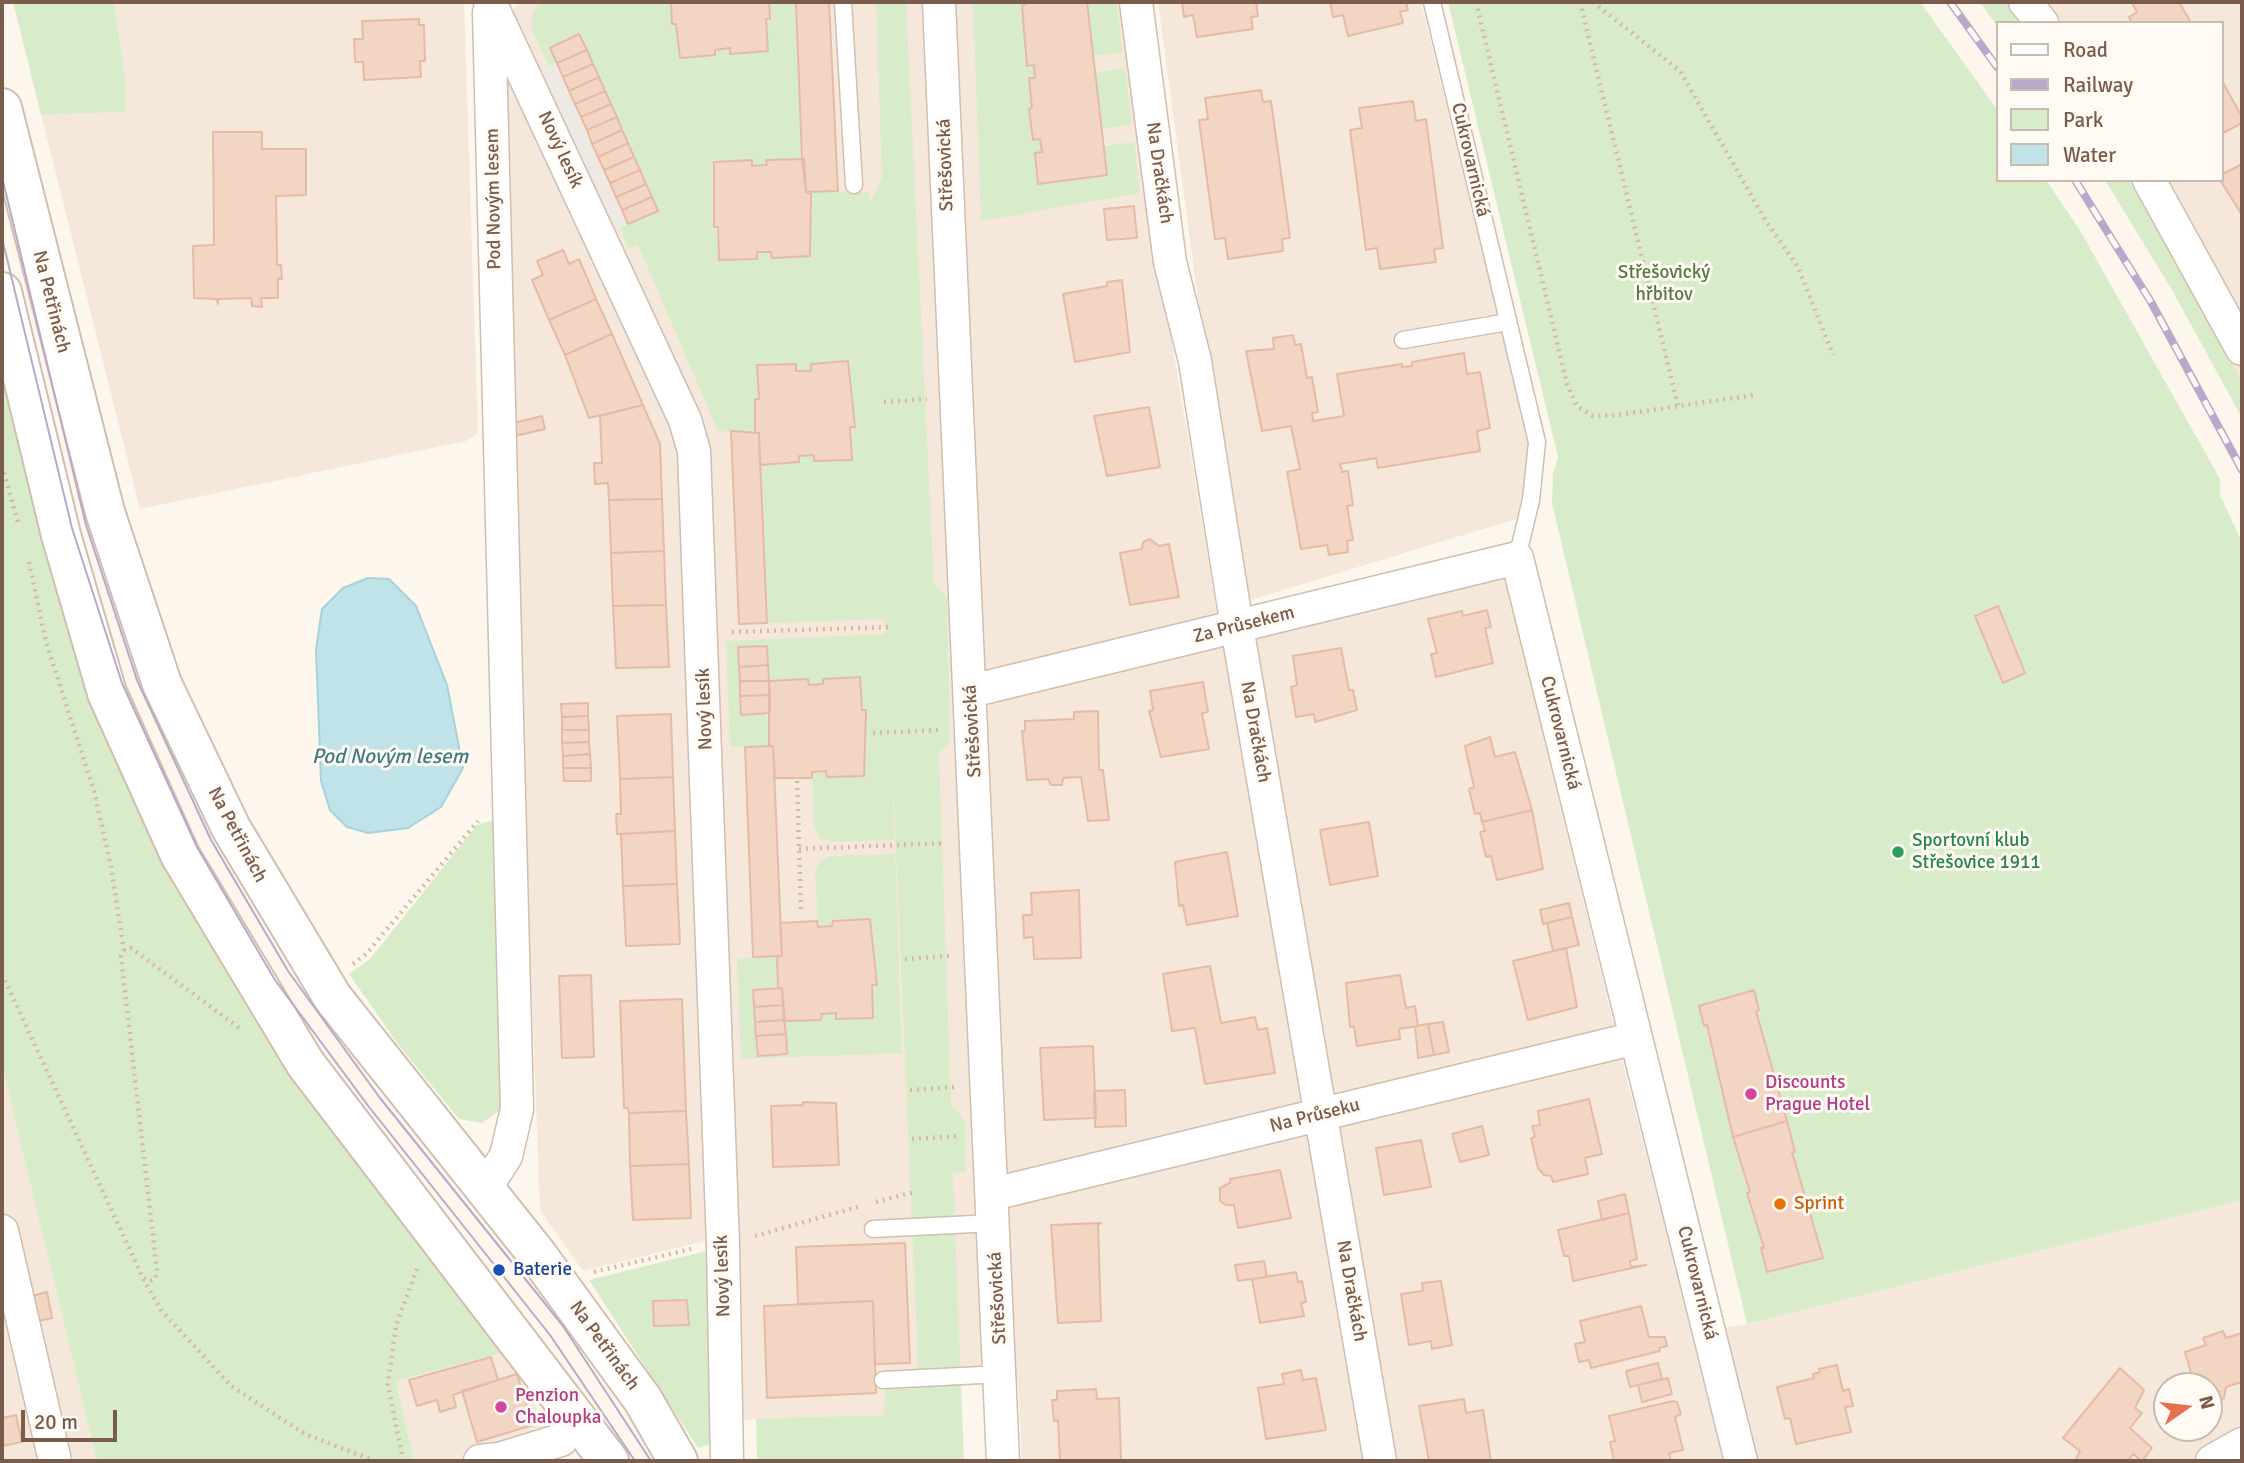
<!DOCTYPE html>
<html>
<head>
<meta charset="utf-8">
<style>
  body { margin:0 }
  #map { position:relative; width:2244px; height:1463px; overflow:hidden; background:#fdf6ec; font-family:Signika,sans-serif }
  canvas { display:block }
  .frame { position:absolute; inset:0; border:4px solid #7a5c4d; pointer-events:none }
  .legend { position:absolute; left:1996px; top:21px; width:228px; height:161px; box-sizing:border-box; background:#fffaf3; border:2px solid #cabbb1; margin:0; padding:9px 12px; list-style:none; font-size:21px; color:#7a5c4d }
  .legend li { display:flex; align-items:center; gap:14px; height:35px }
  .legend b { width:35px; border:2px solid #cabbb1 }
  .north { position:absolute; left:2153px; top:1372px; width:70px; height:70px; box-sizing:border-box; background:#fffaf3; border:2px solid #cabbb1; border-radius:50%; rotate:76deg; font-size:19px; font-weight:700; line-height:28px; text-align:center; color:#7a5c4d }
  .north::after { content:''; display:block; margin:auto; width:24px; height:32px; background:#e76f51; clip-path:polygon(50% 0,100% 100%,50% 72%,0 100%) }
  .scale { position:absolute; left:21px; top:1410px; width:96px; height:32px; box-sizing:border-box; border:4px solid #7a5c4d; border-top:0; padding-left:9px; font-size:21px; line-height:24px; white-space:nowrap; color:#7a5c4d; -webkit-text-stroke:5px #fffaf3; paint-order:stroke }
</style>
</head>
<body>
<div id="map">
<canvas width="2244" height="1463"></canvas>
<div class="frame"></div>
<ul class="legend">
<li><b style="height:9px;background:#fff"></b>Road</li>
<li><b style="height:9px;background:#b9a8c9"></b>Railway</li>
<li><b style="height:19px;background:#d8ecc9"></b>Park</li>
<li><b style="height:19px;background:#bfe3e8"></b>Water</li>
</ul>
<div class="north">N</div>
<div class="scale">20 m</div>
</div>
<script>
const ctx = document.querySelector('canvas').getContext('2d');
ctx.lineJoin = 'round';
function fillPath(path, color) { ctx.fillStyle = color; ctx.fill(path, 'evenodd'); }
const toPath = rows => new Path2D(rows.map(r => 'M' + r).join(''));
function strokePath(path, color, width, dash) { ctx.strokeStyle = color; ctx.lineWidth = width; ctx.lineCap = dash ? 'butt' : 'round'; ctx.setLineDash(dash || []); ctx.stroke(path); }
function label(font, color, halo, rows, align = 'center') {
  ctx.font = font + ' Signika,sans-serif'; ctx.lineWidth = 6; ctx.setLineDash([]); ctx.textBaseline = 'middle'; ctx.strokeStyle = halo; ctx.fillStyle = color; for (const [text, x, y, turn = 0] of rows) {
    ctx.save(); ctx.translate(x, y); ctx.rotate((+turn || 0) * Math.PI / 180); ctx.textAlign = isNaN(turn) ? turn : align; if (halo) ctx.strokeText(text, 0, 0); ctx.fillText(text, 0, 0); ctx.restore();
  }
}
fillPath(toPath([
  [114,2,464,2,478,433,466,441,140,509,41,115,125,112,125,76],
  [522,2,1122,2,1155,239,1222,643,1504,574,1627,1080,1693,1332,1747,1324,2242,1200,2242,1461,1022,1461,1018,1380,887,1389,883,1415,743,1420,737,1233,583,1271,540,1210,499,141,514,8],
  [2167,1386,2209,1386,2209,1428,2167,1428],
  [1158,2,1421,2,1529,443,1529,472,1519,518,1247,601,1201,322],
  [2006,2,2242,2,2242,380,2132,180,2221,180,2221,23,2023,23],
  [2,1066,97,1461,2,1461],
  [509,1351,549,1435,556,1461,411,1461,413,1455,396,1381]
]), '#f5e8da');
fillPath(toPath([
  [579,34,658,211,609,232,536,70,557,63,550,48]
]), '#efe9e4');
fillPath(toPath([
  [13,2,114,2,125,76,125,112,41,115],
  [540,2,671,2,671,23,676,24,680,58,715,55,715,50,730,48,730,54,767,51,766,19,770,18,769,2,796,2,802,159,767,160,767,165,752,166,752,160,712,194,719,259,757,259,757,252,771,252,772,258,809,256,808,223,812,222,810,192,868,192,870,204,882,179,876,2,906,2,934,585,947,597,950,741,939,753,951,1104,966,1122,966,1172,953,1173,964,1461,757,1461,756,1419,883,1415,886,1389,919,1388,892,759,894,840,832,842,820,838,814,827,812,772,826,771,827,777,867,742,860,678,823,679,823,684,809,685,808,679,769,681,767,646,738,648,741,714,767,714,769,746,730,747,726,641,886,634,884,619,767,623,762,464,799,462,799,456,814,455,814,460,852,460,853,395,849,395,848,361,811,364,811,371,796,371,796,364,759,399,755,399,755,433,718,431,638,245,629,249,620,228,658,210,580,35,550,47,557,63,549,66,531,28,533,13],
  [973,2,1029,2,1022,6,1027,66,1034,66,1035,78,1028,79,1032,108,1029,110,1033,140,1040,140,1042,152,1034,155,1039,184,1106,176,1103,146,1134,142,1140,193,981,221],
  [1087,2,1116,2,1123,52,1092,56],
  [1448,2,1920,2,1997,109,1997,180,2046,180,2081,232,2220,479,2220,495,2242,542,2242,1200,1747,1324,1552,503,1553,474,1558,457],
  [1980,2,2006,2,2023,23,1997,23,1997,26],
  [1125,68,1132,124,1100,129,1094,73],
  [2105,180,2132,180,2242,380,2242,418,2172,290],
  [2,377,59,600,168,862,509,1351,396,1381,413,1456,411,1461,97,1461,2,1066],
  [496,819,506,1106,482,1123,459,1119,398,1044,349,974,370,959,477,825],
  [895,854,902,1053,741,1059,737,959,777,956,778,988,753,990,758,1056,787,1053,785,1021,821,1020,822,1014,836,1013,837,1019,873,1018,872,985,877,984,869,919,833,921,832,926,818,927,815,871,820,861,831,856],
  [706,1251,714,1444,698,1448,589,1280],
  [687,1300,689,1325,654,1326,653,1301]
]), '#d8ecc9');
const water = toPath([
  [368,578,389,579,416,606,447,685,463,768,441,807,408,828,368,833,347,827,330,810,321,781,316,650,322,609,343,588,368,578]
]);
fillPath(water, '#bfe3e8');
strokePath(water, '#a5d3da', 2);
const building = toPath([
  [671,2,769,2,770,19,766,19,768,51,730,54,730,48,715,50,715,55,680,58,676,24,672,24,671,2],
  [796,2,829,2,838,191,806,192,802,159,796,2],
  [1029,2,1087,2,1107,175,1038,184,1035,153,1042,152,1040,139,1033,140,1029,109,1032,108,1029,78,1035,78,1034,65,1027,66,1022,6,1029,2],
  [1182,2,1256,2,1258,16,1251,17,1253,29,1197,37,1193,15,1184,17,1182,2],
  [1330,2,1406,2,1408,10,1400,12,1403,23,1348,36,1343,15,1333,17,1330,2],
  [2135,2,2179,2,2191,23,2132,23,2129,17,2137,12,2132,3,2135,2],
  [419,19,419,25,424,25,425,61,420,61,421,77,364,80,363,62,355,62,354,39,363,39,362,21,419,19],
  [579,34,587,50,557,63,550,48,579,34],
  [587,50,593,64,563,77,557,63,587,50],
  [593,64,599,77,569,91,563,77,593,64],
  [599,77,605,91,575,104,569,91,599,77],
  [2221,79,2242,117,2242,123,2221,134,2221,79],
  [1261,90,1263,102,1271,101,1290,238,1282,239,1283,251,1228,259,1225,238,1215,239,1199,120,1208,119,1205,98,1261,90],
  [605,91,611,104,581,117,575,104,605,91],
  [1413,101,1416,121,1426,119,1443,248,1434,249,1436,262,1380,269,1377,248,1366,250,1350,130,1362,128,1359,108,1413,101],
  [611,104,617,117,587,130,581,117,611,104],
  [617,117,622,130,592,144,587,130,617,117],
  [622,130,628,143,598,157,592,144,622,130],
  [213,132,262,132,262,149,306,149,306,195,276,196,277,258,277,265,281,265,282,279,278,279,278,298,261,298,262,307,252,306,251,298,218,299,218,304,216,299,194,298,193,246,214,245,213,132],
  [628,143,634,157,604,170,598,157,628,143],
  [634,157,640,170,610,183,604,170,634,157],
  [804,159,806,192,811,194,810,256,772,258,771,252,757,252,757,259,719,260,718,227,714,227,714,162,752,160,752,166,767,165,766,160,804,159],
  [2242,164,2242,215,2220,180,2221,175,2242,164],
  [640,170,646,184,616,197,610,183,640,170],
  [646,184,652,197,622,210,616,197,646,184],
  [652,197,658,211,628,224,622,210,652,197],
  [1134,206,1137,238,1107,240,1104,209,1134,206],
  [563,250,569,264,579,259,596,299,549,320,532,280,543,275,537,261,563,250],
  [1122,280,1130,352,1075,362,1063,294,1107,286,1107,282,1122,280],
  [596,299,612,334,565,355,549,320,596,299],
  [612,334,643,405,589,418,565,355,612,334],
  [1293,335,1295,345,1301,344,1307,378,1312,377,1318,412,1312,413,1313,421,1344,416,1337,374,1402,364,1402,367,1412,366,1412,362,1464,353,1467,374,1480,372,1490,428,1477,431,1480,451,1378,468,1376,458,1340,464,1342,472,1348,471,1353,505,1347,506,1353,540,1347,541,1348,552,1329,555,1327,545,1301,549,1287,472,1300,469,1291,426,1262,431,1246,351,1274,349,1273,338,1293,335],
  [848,361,855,427,850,427,852,460,814,461,814,455,799,456,799,462,760,465,759,433,755,433,755,399,759,399,757,365,796,364,796,371,811,371,811,364,848,361],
  [643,405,660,444,662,499,609,500,608,483,595,484,594,463,602,463,600,416,643,405],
  [1149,407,1160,467,1107,476,1094,416,1149,407],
  [542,416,545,429,515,436,514,423,542,416],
  [731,431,759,433,767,623,739,624,731,431],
  [662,499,664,551,611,553,609,500,662,499],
  [1150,539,1159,546,1169,544,1179,597,1130,605,1120,553,1142,549,1143,542,1150,539],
  [664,551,666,605,613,606,611,553,664,551],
  [666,605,669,667,616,668,613,606,666,605],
  [1998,606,2025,673,2003,683,1975,616,1998,606],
  [1487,610,1491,627,1485,628,1493,663,1436,677,1431,654,1437,653,1428,619,1462,611,1463,616,1487,610],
  [767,646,768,665,739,667,738,647,767,646],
  [1341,648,1349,690,1353,690,1357,710,1315,722,1314,714,1296,717,1291,687,1297,685,1293,656,1341,648],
  [768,665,769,681,740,681,739,667,768,665],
  [860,677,862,710,866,710,864,776,827,777,826,771,812,772,812,778,775,778,773,746,769,746,769,681,808,679,809,685,823,684,823,679,860,677],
  [740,681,769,681,770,695,740,696,740,681],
  [1203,682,1208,712,1202,713,1209,749,1161,757,1149,711,1153,710,1150,691,1203,682],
  [770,695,770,713,741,715,740,696,770,695],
  [588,703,588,716,562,717,561,704,588,703],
  [1098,711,1099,770,1103,770,1109,820,1088,821,1081,777,1063,778,1062,785,1051,785,1048,779,1027,780,1022,731,1025,731,1025,721,1074,719,1074,712,1098,711],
  [671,714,673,777,620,779,617,716,671,714],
  [588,716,589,730,562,730,562,717,588,716],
  [562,730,589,730,589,742,562,743,562,730],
  [1490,737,1495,757,1515,752,1532,810,1482,822,1480,813,1475,814,1469,789,1474,787,1465,746,1490,737],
  [589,742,590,754,563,756,562,743,589,742],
  [773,746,782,956,753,957,745,747,773,746],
  [590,754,591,768,563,768,563,756,590,754],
  [563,768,591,768,591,781,564,781,563,768],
  [673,777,675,831,617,834,616,814,621,814,620,779,673,777],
  [1532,810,1543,869,1497,880,1491,856,1486,857,1480,832,1485,831,1482,822,1532,810],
  [1369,822,1378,876,1330,885,1320,830,1369,822],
  [675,831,677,884,623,886,621,834,675,831],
  [1227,852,1238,916,1187,925,1183,905,1179,906,1175,862,1227,852],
  [677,884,680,944,626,946,623,886,677,884],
  [1079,890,1081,958,1034,959,1033,937,1024,938,1023,915,1032,915,1031,893,1079,890],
  [1569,903,1572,917,1543,924,1540,910,1569,903],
  [1572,917,1579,945,1553,951,1547,923,1572,917],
  [870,919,877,985,872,985,873,1018,836,1019,836,1013,822,1014,821,1020,785,1021,782,988,778,988,777,956,782,956,780,923,817,921,818,927,832,926,833,921,870,919],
  [1566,948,1577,1007,1528,1020,1513,961,1566,948],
  [1210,966,1221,1023,1255,1017,1258,1030,1267,1028,1275,1073,1205,1084,1195,1028,1172,1031,1163,974,1210,966],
  [591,975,594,1057,562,1058,559,976,591,975],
  [1400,975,1406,1008,1415,1006,1418,1026,1399,1029,1400,1039,1357,1046,1354,1027,1350,1027,1346,983,1400,975],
  [782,988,783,1005,754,1007,753,990,782,988],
  [1754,990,1759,1010,1756,1011,1787,1121,1733,1137,1707,1025,1704,1026,1699,1006,1754,990],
  [682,999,686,1111,629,1113,628,1108,624,1108,620,1001,682,999],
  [783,1005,784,1020,755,1022,754,1007,783,1005],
  [784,1020,786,1034,756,1036,755,1022,784,1020],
  [1443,1022,1449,1052,1434,1055,1428,1024,1443,1022],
  [1428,1024,1434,1055,1418,1058,1415,1026,1428,1024],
  [786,1034,787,1054,758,1056,756,1036,786,1034],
  [1093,1046,1096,1118,1044,1120,1040,1048,1093,1046],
  [1125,1090,1126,1126,1095,1127,1094,1091,1125,1090],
  [1589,1099,1602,1154,1585,1158,1588,1174,1553,1182,1551,1176,1544,1175,1538,1168,1531,1138,1535,1137,1532,1126,1540,1125,1538,1111,1589,1099],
  [803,1102,836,1103,839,1165,773,1167,771,1106,803,1105,803,1102],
  [686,1111,689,1164,630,1166,629,1113,686,1111],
  [1787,1121,1795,1152,1792,1152,1823,1258,1767,1272,1761,1248,1764,1248,1747,1193,1750,1192,1733,1137,1787,1121],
  [1482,1126,1489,1155,1460,1162,1452,1134,1482,1126],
  [1421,1140,1431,1187,1384,1195,1376,1148,1421,1140],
  [689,1164,691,1218,633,1220,630,1166,689,1164],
  [1280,1170,1291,1218,1238,1228,1234,1205,1226,1205,1220,1201,1220,1188,1230,1183,1230,1179,1280,1170],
  [1625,1194,1629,1213,1602,1220,1598,1201,1625,1194],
  [1629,1213,1637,1259,1630,1261,1631,1267,1646,1265,1573,1281,1569,1256,1564,1256,1558,1230,1629,1213],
  [1101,1223,1098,1225,1101,1321,1058,1323,1051,1225,1101,1223],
  [905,1243,910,1363,875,1364,873,1301,798,1304,796,1247,905,1243],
  [1264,1261,1267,1277,1238,1281,1235,1265,1264,1261],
  [1296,1272,1298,1282,1302,1281,1306,1302,1301,1303,1304,1316,1260,1323,1252,1279,1296,1272],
  [1441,1281,1452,1345,1432,1349,1431,1341,1409,1345,1401,1294,1423,1291,1422,1283,1441,1281],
  [47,1292,52,1318,38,1321,32,1296,47,1292],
  [687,1300,689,1325,654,1326,653,1301,687,1300],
  [873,1301,876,1393,767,1398,764,1306,873,1301],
  [1641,1306,1649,1337,1665,1337,1667,1346,1659,1348,1660,1351,1591,1368,1589,1360,1579,1362,1575,1344,1585,1342,1580,1321,1641,1306],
  [2223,1331,2226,1338,2242,1333,2242,1382,2226,1387,2224,1398,2216,1402,2209,1399,2209,1386,2195,1386,2185,1352,2206,1345,2203,1338,2223,1331],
  [491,1357,498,1380,453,1395,456,1407,440,1412,437,1400,417,1406,409,1380,491,1357],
  [1658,1363,1662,1379,1630,1387,1626,1371,1658,1363],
  [1837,1365,1843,1391,1849,1389,1853,1406,1845,1407,1851,1432,1796,1444,1790,1418,1785,1419,1777,1387,1814,1378,1813,1374,1820,1372,1819,1369,1837,1365],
  [2120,1368,2144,1390,2135,1408,2142,1413,2130,1428,2152,1448,2142,1461,2133,1454,2128,1461,2075,1461,2080,1451,2063,1438,2120,1368],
  [1301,1370,1303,1380,1316,1378,1326,1430,1266,1439,1258,1388,1284,1384,1282,1374,1301,1370],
  [517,1374,533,1425,477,1442,462,1391,517,1374],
  [1668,1378,1672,1394,1642,1402,1638,1385,1668,1378],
  [1096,1389,1097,1399,1119,1398,1121,1461,1060,1461,1058,1420,1054,1421,1052,1400,1057,1400,1057,1391,1096,1389],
  [1464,1399,1466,1413,1483,1410,1491,1461,1429,1461,1419,1406,1464,1399],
  [1673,1401,1677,1402,1681,1414,1675,1417,1683,1450,1669,1453,1671,1461,1614,1461,1610,1442,1615,1441,1609,1416,1673,1401],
  [16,1415,22,1442,2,1446,2,1418,16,1415]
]);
fillPath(building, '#f3d5c3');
strokePath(building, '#e6bba3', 2);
const service = toPath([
  [843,2,854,185],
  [1432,2,1537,442,1531,500,1517,558],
  [1403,340,1508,322],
  [873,1229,994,1223],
  [883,1380,1001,1374]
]);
const minor = toPath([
  [490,2,685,420,694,451,723,1245,727,1461],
  [939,2,1003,1461],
  [1136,2,1170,262,1195,361,1237,627,1380,1461],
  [2025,2,2042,23],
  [2149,180,2242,349],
  [971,691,1517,558,1741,1461],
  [486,1187,506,1156,517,1109,489,13],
  [993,1194,1636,1038],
  [2,1231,55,1461],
  [480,1461,499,1459,561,1440],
  [2212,1461,2242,1444]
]);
const tertiary = toPath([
  [2,108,105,512,162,684,231,828,333,998,536,1253,643,1400,678,1461],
  [2,292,61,535,107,693,180,855,305,1063,609,1461]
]);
strokePath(service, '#d1beb0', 19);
strokePath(minor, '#d1beb0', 35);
strokePath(tertiary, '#d1beb0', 42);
strokePath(toPath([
  [1476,2,1567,384,1577,406,1593,416,1618,415,1754,395],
  [1580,2,1678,406],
  [1593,2,1680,71,1766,221,1798,267,1833,355],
  [884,402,927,399],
  [2,466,19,526],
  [29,562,46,642,94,791,111,866,124,951],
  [732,632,892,627],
  [873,733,940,730],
  [797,781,801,911],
  [799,849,945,843],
  [905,959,949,956],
  [353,964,366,954,478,821],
  [2,974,143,1278,150,1281,155,1279,157,1271,121,956,124,951,131,948,242,1030],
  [910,1090,954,1087],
  [912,1139,958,1136],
  [876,1202,914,1192],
  [755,1236,861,1206],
  [594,1272,691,1249],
  [143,1279,162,1311,231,1386,305,1434,375,1461],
  [403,1461,388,1384,396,1325,417,1269]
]), '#d9b8a5', 4.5, [2, 5]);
strokePath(service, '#fff', 16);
strokePath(minor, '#fff', 32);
strokePath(tertiary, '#fff', 38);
strokePath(toPath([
  [2,177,86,525,137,680,211,840,288,971,380,1098,563,1326,651,1461],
  [2,238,72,528,122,683,197,847,275,980,369,1107,550,1335,635,1461]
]), '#b9a8c9', 2);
const rail = toPath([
  [1950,2,1997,67],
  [2075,180,2151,302,2242,470]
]);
strokePath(rail, '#b9a8c9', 8);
strokePath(rail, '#fffaf3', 5, [16]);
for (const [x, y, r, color] of [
  [1898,852,7,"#2e9e5b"],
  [1751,1094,7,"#d1479c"],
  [1780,1204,7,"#e8710a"],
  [499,1270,7,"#1a4fb4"],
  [501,1407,7,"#d1479c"]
]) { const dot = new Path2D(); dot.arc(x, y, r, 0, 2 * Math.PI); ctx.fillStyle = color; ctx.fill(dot); strokePath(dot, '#fffaf3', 2.5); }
label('19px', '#7a5c4d', '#fffaf3', [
  ["Nový lesík",560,150,65],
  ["Cukrovarnická",1470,160,77],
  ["Střešovická",946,165,-92],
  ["Na Dračkách",1159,173,82],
  ["Pod Novým lesem",494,199,-91],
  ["Na Petřinách",51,302,76],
  ["Za Průsekem",1244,625,-14],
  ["Nový lesík",705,709,-92],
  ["Střešovická",973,731,-93],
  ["Na Dračkách",1255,732,80],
  ["Cukrovarnická",1560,733,76],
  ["Na Petřinách",237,835,62],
  ["Na Průseku",1315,1116,-14],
  ["Nový lesík",723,1276,-92],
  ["Cukrovarnická",1697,1283,76],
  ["Na Dračkách",1351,1291,80],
  ["Střešovická",998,1298,-93],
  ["Na Petřinách",604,1346,54]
]);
label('19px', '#537a41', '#fffaf3', [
  ["Střešovický",1664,273],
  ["hřbitov",1664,295]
]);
label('19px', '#27864d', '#fffaf3', [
  ["Sportovní klub",1912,841],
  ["Střešovice 1911",1912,863]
], 'left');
label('19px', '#b23c85', '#fffaf3', [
  ["Discounts",1765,1083],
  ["Prague Hotel",1765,1105],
  ["Penzion",515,1396],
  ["Chaloupka",515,1418]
], 'left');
label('19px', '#c56008', '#fffaf3', [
  ["Sprint",1794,1204]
], 'left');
label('19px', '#164399', '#fffaf3', [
  ["Baterie",513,1270]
], 'left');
label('italic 21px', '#437c86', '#fffaf3', [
  ["Pod Novým lesem",390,757]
]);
</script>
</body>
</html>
